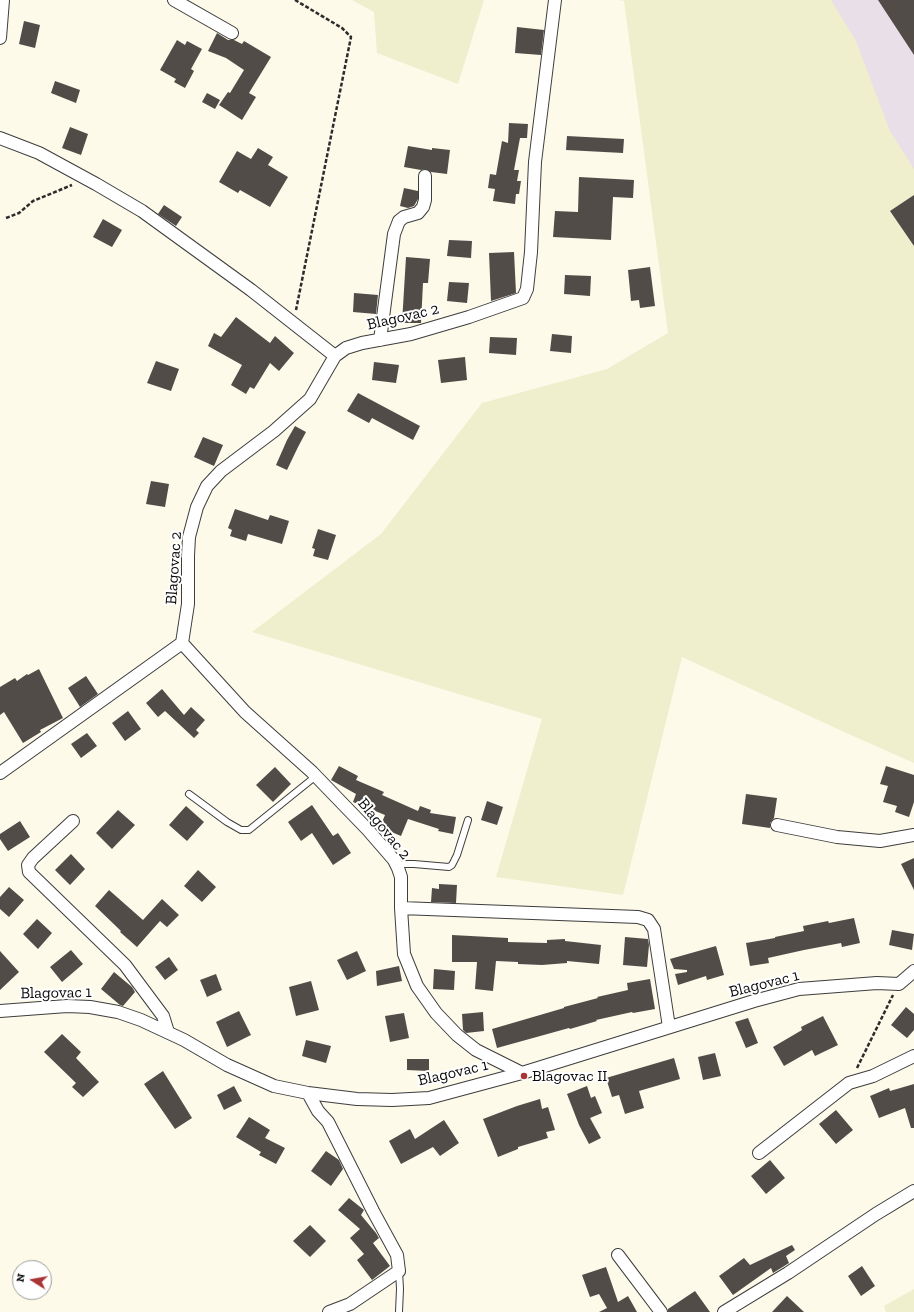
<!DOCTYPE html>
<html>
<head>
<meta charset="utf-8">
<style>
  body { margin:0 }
  #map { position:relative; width:914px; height:1312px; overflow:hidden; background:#fdfaea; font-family:"Zilla Slab",serif }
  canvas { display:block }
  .north { position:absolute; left:12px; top:1260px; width:40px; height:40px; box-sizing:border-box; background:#fff; border:1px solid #9d9d9d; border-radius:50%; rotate:281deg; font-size:11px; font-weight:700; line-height:16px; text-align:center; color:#0a0a0a }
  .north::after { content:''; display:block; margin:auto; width:14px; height:18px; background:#a93434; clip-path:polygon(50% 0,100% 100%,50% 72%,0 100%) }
</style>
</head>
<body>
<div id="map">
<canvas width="914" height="1312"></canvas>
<div class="north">N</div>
</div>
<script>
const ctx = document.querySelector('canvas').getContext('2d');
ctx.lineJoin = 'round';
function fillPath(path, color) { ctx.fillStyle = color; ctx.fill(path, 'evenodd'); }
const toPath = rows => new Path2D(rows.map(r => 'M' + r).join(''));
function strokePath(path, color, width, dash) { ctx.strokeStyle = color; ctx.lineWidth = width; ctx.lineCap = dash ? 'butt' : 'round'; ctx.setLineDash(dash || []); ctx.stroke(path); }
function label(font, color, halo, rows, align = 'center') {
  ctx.font = font + ' "Zilla Slab",serif'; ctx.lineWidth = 4; ctx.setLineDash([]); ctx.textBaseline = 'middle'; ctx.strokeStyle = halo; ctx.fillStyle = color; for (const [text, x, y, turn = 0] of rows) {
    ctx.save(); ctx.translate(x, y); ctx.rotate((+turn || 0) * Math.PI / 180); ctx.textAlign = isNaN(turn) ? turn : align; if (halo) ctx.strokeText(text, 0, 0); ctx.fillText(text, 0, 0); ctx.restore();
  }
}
fillPath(toPath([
  [741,0,914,0,914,336]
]), '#e8dfe9');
fillPath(toPath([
  [352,0,484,0,458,84,377,53,374,12],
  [620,0,831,0,856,41,890,131,914,169,914,763,842,731,682,657,623,895,496,877,542,719,252,632,381,534,482,403,607,369,668,333,624,1],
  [914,1289,914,1312,886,1312,884,1306]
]), '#efeecd');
fillPath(toPath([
  [878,0,914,0,914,55],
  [24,21,40,25,35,48,19,44],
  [517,27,544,30,541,55,515,53],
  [217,33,228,40,234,40,242,44,244,41,271,57,249,93,256,97,242,120,219,105,228,92,230,93,244,70,226,58,208,51],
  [177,40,185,45,187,41,202,49,191,69,194,71,185,88,174,82,176,79,160,70],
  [55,81,80,90,76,103,51,93],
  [207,93,220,100,215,109,202,102],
  [509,123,528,124,527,138,520,138,514,170,519,170,517,181,521,181,519,194,516,194,515,204,493,201,495,189,488,188,490,174,496,175,502,141,508,143],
  [70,127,88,134,81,155,62,148],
  [567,136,624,139,623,153,566,150],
  [408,146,432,150,432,148,450,150,447,174,431,172,425,169,421,170,404,167],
  [258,148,273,157,268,165,288,177,270,207,240,190,238,193,219,182,237,151,251,159],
  [579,177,634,180,633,198,613,197,611,240,553,237,555,211,578,212],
  [404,188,418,191,418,199,414,206,408,208,400,206],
  [914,195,914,246,890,211],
  [164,205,182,217,176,226,158,214],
  [103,219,122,230,112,247,93,237],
  [449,240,472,241,471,258,447,256],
  [514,252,516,293,491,301,489,253],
  [406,257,430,259,428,283,423,283,421,323,402,323],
  [650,267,655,306,640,308,639,300,631,301,628,270],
  [565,275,591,276,590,296,564,294],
  [449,282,469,283,467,303,447,301],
  [354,293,378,295,376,314,353,312],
  [236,317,270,343,275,336,294,353,279,371,270,363,254,389,250,387,246,394,231,385,242,365,208,346,214,333,221,337],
  [552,334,572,336,571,353,550,351],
  [490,337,517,338,516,355,489,353],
  [465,357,467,380,441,383,438,360],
  [156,361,179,369,171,391,147,383],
  [374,362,399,365,396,383,372,380],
  [358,393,420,426,413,440,372,418,369,423,347,411],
  [295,426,306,432,298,447,287,470,276,465,287,440],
  [203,437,223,445,214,466,194,457],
  [151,481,169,484,165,507,146,504],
  [235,509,268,520,270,515,289,521,282,544,248,534,246,541,230,536,232,530,228,528],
  [318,529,336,535,328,560,313,556,315,549,312,548],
  [39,669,63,718,40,730,41,732,23,743,4,712,0,715,0,687,15,678,17,681,27,674,28,675],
  [86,676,98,694,80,707,68,688],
  [162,689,184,715,191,707,205,720,196,730,199,733,194,738,165,711,158,717,146,703],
  [128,711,141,729,125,741,112,723],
  [87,733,97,746,81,758,71,744],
  [339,766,358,776,356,780,384,792,382,795,418,811,420,806,431,810,430,813,456,817,453,834,438,831,439,829,408,819,401,836,380,827,385,815,353,802,356,794,331,780],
  [886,766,914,775,914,802,909,817,895,812,897,806,883,802,888,786,880,784],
  [275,767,291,784,273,802,256,785],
  [746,794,777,798,774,818,770,823,770,828,742,824],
  [487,801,503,807,497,825,481,820],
  [312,805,333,836,338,833,351,853,333,865,312,833,301,841,288,822],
  [186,806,204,822,187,841,169,825],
  [118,810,135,825,112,849,96,833],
  [20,821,30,837,8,851,0,839,0,834],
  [71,854,85,869,70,885,55,870],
  [914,858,914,890,901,864],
  [198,870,216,887,202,902,184,886],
  [439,884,457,885,456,903,431,902,432,888,439,889],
  [9,887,24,900,9,917,0,909,0,897],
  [109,890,143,920,162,899,179,915,167,927,160,921,137,947,120,932,121,931,95,906],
  [854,918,860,943,842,947,841,943,804,950,768,958,769,963,750,966,746,943,775,938,775,937,804,931,803,926,828,921,829,923],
  [37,919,52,933,38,949,23,934],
  [892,930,914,934,912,950,889,945],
  [452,935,508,938,508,942,547,943,547,940,565,939,565,941,601,945,599,964,567,961,567,963,542,965,518,964,518,962,496,961,493,991,475,989,477,962,452,962],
  [625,937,648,939,649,945,647,967,623,965],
  [716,946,724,975,707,980,706,976,678,985,675,974,687,972,687,970,674,969,670,959],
  [71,950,83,964,62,982,50,967],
  [0,951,19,972,0,990],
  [357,951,366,971,347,980,337,960],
  [169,957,178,970,165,980,155,967],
  [399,966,402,981,377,986,376,971],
  [434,969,455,971,454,990,433,989],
  [114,972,132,987,135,992,123,1006,120,1005,101,989],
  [216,974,222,990,207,997,200,980],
  [650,979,655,1009,633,1013,632,1012,596,1020,597,1021,570,1029,569,1028,497,1048,492,1029,564,1008,564,1007,598,998,597,997,628,990,627,983],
  [311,981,319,1010,296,1016,289,987],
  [906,1007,914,1014,914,1030,907,1038,891,1025],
  [239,1011,251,1035,227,1047,216,1022],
  [483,1012,484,1031,466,1033,463,1030,462,1014],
  [404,1013,409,1038,390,1042,385,1016],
  [823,1016,838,1045,815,1056,812,1050,784,1066,773,1047,802,1030,801,1027],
  [748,1018,758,1043,746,1048,735,1022],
  [62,1034,81,1052,76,1058,99,1082,83,1097,72,1087,76,1083,44,1052],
  [306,1040,331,1046,326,1063,302,1056],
  [715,1053,721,1076,703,1080,698,1057],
  [674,1058,680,1079,639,1091,644,1108,625,1114,619,1095,612,1097,606,1078],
  [407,1059,429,1059,429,1071,407,1070],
  [163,1071,192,1118,175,1129,144,1084],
  [914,1084,914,1128,911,1128,905,1108,879,1118,870,1096,889,1088,890,1091],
  [234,1086,242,1101,224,1110,217,1095],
  [587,1086,591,1098,595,1096,602,1113,590,1118,601,1138,589,1144,579,1125,567,1094],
  [540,1099,542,1109,548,1107,555,1130,546,1132,548,1138,518,1147,518,1149,498,1157,483,1119,517,1106],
  [836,1110,853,1130,836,1144,819,1124],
  [249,1117,270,1130,265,1138,285,1148,276,1164,259,1155,261,1152,236,1137],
  [444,1120,459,1143,440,1156,433,1147,401,1164,389,1141,410,1129,415,1139],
  [326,1151,339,1160,343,1169,331,1186,311,1171],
  [770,1160,785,1178,766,1194,751,1176],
  [349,1198,364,1210,361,1215,376,1233,379,1238,373,1243,390,1266,372,1280,357,1260,364,1254,350,1238,360,1229,338,1210],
  [310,1225,326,1241,310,1257,293,1241],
  [792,1245,795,1250,786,1256,789,1263,773,1273,771,1268,733,1295,719,1276,744,1258,750,1265],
  [862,1266,875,1286,861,1296,848,1276],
  [606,1267,618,1302,628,1296,637,1312,599,1312,607,1308,599,1294,590,1297,582,1275],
  [695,1291,710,1312,668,1312,668,1309],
  [787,1296,804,1312,772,1312]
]), '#524c48');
const service = toPath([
  [189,794,227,822,241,830,249,830,316,776],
  [398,868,403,864,414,864,449,867,452,865,457,855,468,820],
  [399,1312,400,1289,399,1271]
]);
const minor = toPath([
  [174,0,232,33],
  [0,38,3,0],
  [0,138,39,153,96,184,142,211,251,290,335,356],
  [380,340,394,234,399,221,404,217,418,213,423,207,425,200,425,176],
  [0,773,182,643],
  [73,821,33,858,28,865,29,872,125,965,163,1016,168,1032],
  [777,825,837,837,880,841,914,835],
  [401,908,638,917,648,920,654,929,669,1027],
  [0,1011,67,1006,90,1007,118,1012,141,1020,184,1040,227,1065,274,1086,308,1093,357,1099,392,1100,429,1098,522,1073,754,1001,799,989,877,983,899,984,914,971],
  [522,1073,476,1050,457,1035,436,1013,417,986,404,954,401,908,401,877,398,868,394,860,368,830,312,772,245,712,182,643,188,604,188,556,189,537,197,507,207,486,221,471,274,431,310,399,335,356,346,348,362,343,411,334,469,317,523,298,527,289,531,252,535,162,555,0],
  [308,1093,318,1111,328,1122,373,1211,397,1255,399,1271,350,1304,329,1312],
  [759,1153,849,1083,873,1076,914,1056],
  [618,1255,661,1312],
  [724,1312,788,1273,876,1214,914,1191]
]);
strokePath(service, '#3d3d3d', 8);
strokePath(minor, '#3d3d3d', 14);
strokePath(toPath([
  [295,0,342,28,351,37,296,310],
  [6,218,19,213,33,201,72,185],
  [857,1068,893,995]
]), '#2c2c2c', 2.5, [4, 2]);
strokePath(service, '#fff', 6);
strokePath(minor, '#fff', 12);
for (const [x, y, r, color] of [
  [524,1076,4,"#a93434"]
]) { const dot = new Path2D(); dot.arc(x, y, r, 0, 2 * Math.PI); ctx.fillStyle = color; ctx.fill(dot); strokePath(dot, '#fff', 1.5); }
label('16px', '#0a0a0a', '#fff', [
  ["Blagovac 2",403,317,-13],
  ["Blagovac 2",174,568,-86],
  ["Blagovac 2",384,829,51],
  ["Blagovac 1",764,984,-14],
  ["Blagovac 1",56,993,-1],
  ["Blagovac 1",453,1073,-13]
]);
label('16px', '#0a0a0a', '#fff', [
  ["Blagovac II",532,1076]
], 'left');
</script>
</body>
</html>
